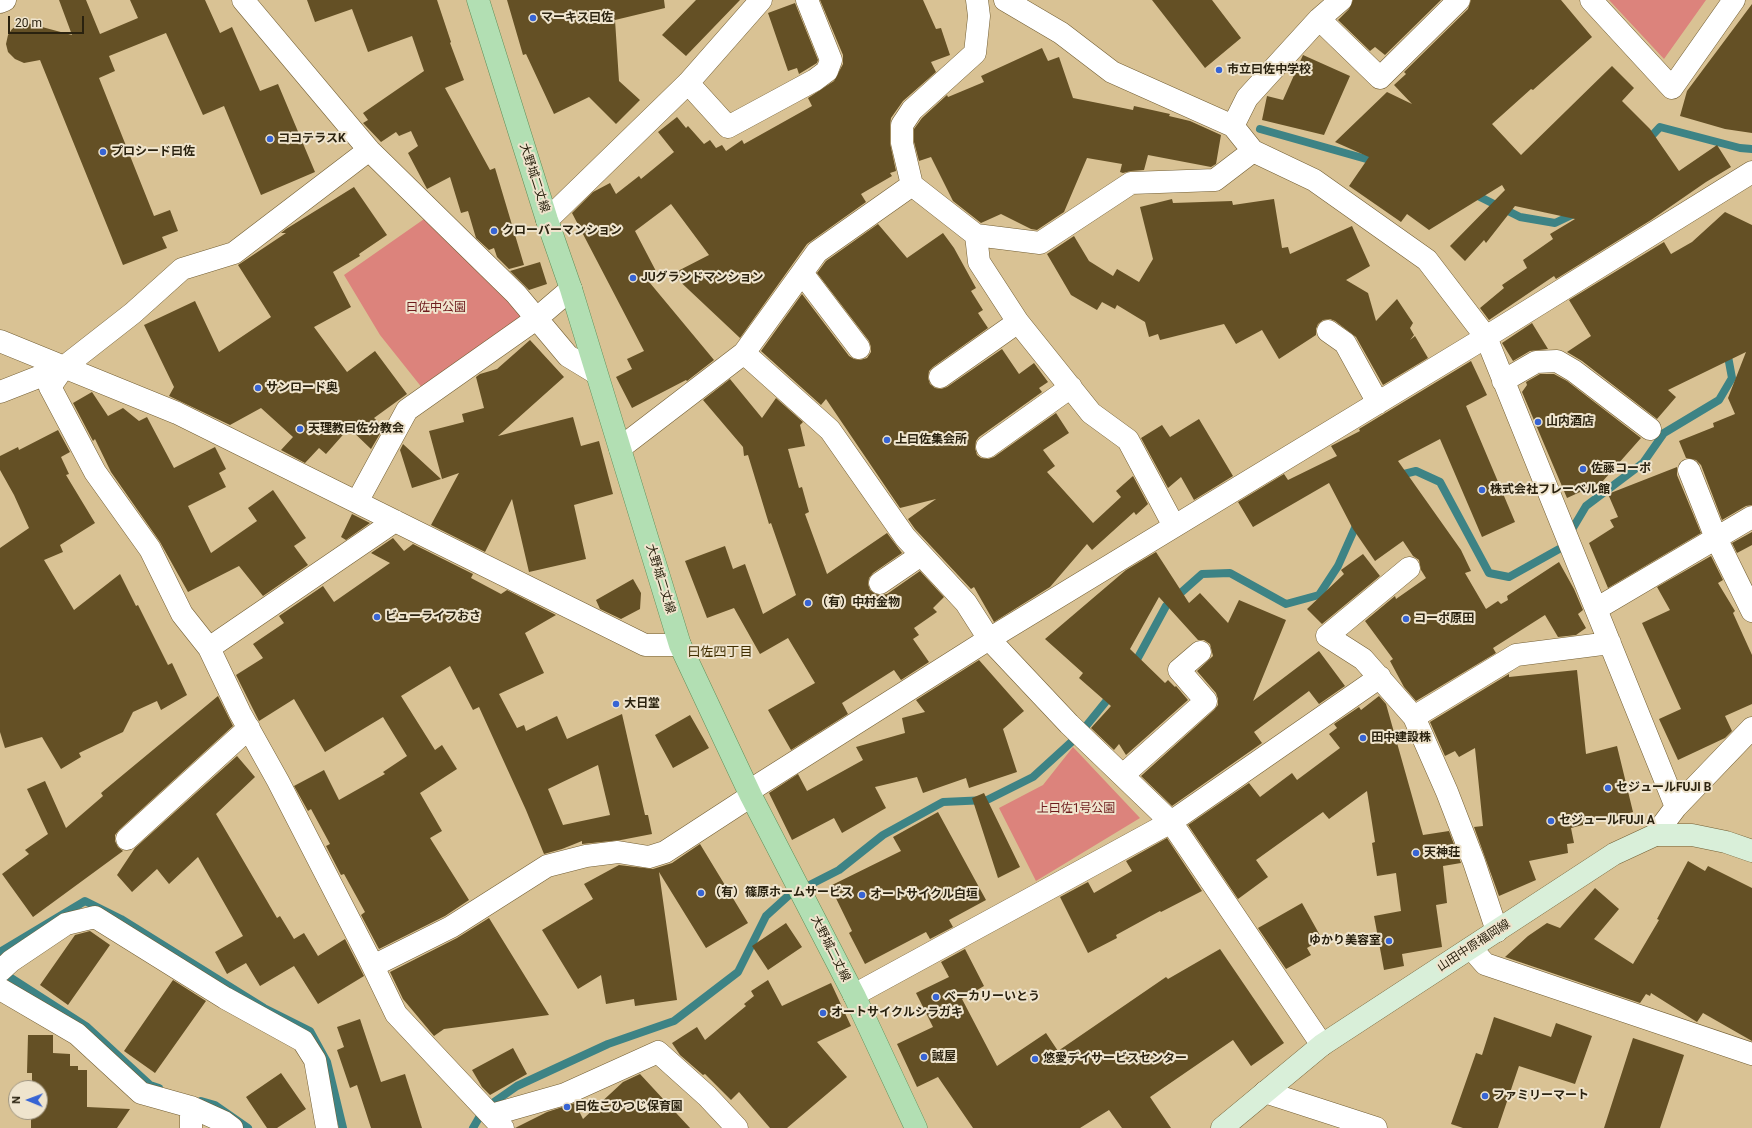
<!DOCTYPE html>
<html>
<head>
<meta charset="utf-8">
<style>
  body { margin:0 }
  #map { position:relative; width:1752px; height:1128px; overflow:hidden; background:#d9c294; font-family:Roboto,sans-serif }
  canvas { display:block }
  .north { position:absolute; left:8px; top:1080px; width:40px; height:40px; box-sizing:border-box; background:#efe4cd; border:1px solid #a09681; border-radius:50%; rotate:271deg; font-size:11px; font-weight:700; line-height:16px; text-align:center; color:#2a220f }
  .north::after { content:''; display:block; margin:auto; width:14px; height:18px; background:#3764d4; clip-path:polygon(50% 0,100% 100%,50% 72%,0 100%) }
  .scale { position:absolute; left:8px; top:16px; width:76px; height:18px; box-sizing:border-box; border:2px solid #2a220f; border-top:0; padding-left:5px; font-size:12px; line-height:14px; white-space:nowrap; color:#2a220f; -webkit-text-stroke:3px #efe4cd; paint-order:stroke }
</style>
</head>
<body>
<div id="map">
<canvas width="1752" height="1128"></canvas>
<div class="north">N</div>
<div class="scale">20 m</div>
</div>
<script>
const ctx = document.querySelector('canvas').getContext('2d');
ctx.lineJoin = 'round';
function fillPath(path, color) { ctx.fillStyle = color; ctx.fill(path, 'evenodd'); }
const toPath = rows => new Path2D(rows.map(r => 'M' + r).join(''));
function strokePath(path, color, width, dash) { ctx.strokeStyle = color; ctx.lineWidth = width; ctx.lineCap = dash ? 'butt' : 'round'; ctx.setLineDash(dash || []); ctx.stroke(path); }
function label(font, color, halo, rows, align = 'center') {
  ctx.font = font + ' Roboto,"Noto Sans JP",sans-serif'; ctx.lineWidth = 4; ctx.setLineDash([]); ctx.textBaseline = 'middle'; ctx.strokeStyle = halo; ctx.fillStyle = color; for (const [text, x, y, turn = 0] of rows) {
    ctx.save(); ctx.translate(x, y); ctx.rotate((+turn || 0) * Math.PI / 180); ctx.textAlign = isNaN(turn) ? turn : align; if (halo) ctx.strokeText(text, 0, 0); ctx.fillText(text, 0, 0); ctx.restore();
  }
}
fillPath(toPath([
  [1609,0,1706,0,1664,59],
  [427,217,536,319,423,389,380,335,344,275],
  [1073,747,1140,818,1036,881,999,808,1043,785]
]), '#dc837c');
strokePath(toPath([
  [1260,129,1377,162],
  [1646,142,1660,127,1740,148,1752,149],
  [1472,193,1520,217,1555,223,1576,213],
  [1396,476,1416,471,1440,482,1489,573,1509,577,1561,548,1586,506,1643,463,1664,433,1719,400,1732,378,1727,351],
  [1134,665,1166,606,1202,574,1230,573,1286,604,1319,595,1338,566,1358,521],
  [0,952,85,901,121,919,264,1008,310,1031,327,1062,343,1128],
  [2,972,86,1026,150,1085,159,1088],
  [201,1101,215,1105,248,1128],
  [473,1128,484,1109,517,1086,608,1044,674,1021,738,972,766,916,788,896,839,870,883,835,943,802,987,800,1033,777,1078,736,1112,694]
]), '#3d8385', 8);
fillPath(toPath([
  [59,0,86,0,100,34,138,18,130,0,205,0,220,33,232,27,260,91,278,84,315,172,261,195,224,106,203,115,166,33,109,56,115,71,99,78,154,216,170,210,178,231,162,237,167,248,123,265,40,60,24,63,15,59,8,52,6,44,8,35,12,29,19,24,27,23,72,35],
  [307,0,437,0,451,42,450,43,464,80,445,88,490,170,495,168,524,265,509,269,497,257,494,248,489,250,476,238,468,211,461,213,450,177,427,189,408,153,418,146,411,131,399,136,396,132,381,142,363,123,368,120,363,113,424,71,412,36,368,52,352,9,315,22],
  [507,0,664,0,665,8,615,20,619,81,640,100,616,124,589,97,554,114,526,54,523,55],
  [696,0,740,0,686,56,662,35],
  [820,0,923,0,936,29,941,28,950,55,931,62,936,72,903,101,891,118,890,125,890,143,896,171,890,173,892,176,861,194,866,202,807,244,740,338,672,274,709,255,671,204,635,231,658,275,650,283,714,360,687,381,686,380,632,408,616,377,632,369,627,359,644,351,572,213,593,192,610,183,616,194,639,176,641,179,674,152,658,132,677,117,686,128,688,126,704,144,710,140,716,148,722,145,726,151,742,140,744,144,812,106,808,98,834,81,843,64,843,55],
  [1152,0,1212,0,1241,38,1205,68],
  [1353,0,1441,0,1385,55,1375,47,1370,51,1338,20,1349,9],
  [1471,0,1561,0,1592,37,1533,90,1531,89,1492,124,1521,155,1612,66,1634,88,1622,101,1650,129,1679,171,1717,145,1731,167,1706,182,1651,220,1556,279,1554,276,1489,320,1480,308,1504,288,1502,285,1527,268,1523,260,1553,239,1550,234,1575,219,1515,206,1486,243,1484,240,1465,261,1450,246,1505,190,1502,185,1429,230,1407,214,1401,222,1349,186,1369,157,1335,142,1387,92,1412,104,1394,85,1406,74,1404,72,1468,9],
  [795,3,818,60,817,63,799,74,797,68,788,71,768,13],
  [1752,4,1752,133,1725,129,1680,116,1687,91],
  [1042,48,1048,61,1059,57,1073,98,1133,110,1134,106,1170,114,1169,116,1190,121,1221,135,1216,164,1211,167,1148,155,1144,170,1131,171,1123,173,1120,172,1122,164,1087,158,1064,212,1037,230,1031,229,1001,214,981,223,953,201,931,157,919,161,914,142,914,129,922,118,947,95,948,97,984,82,981,76],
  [1303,55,1350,76,1324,135,1262,120,1267,96,1283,100],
  [354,187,387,235,359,254,360,256,333,272,351,307,314,327,347,372,375,351,407,394,374,418,384,427,371,449,349,428,326,454,319,448,305,463,281,450,293,437,261,408,230,425,169,396,174,387,144,325,195,301,219,352,271,317,238,265,286,233,281,233,286,229],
  [1172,199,1173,203,1232,201,1233,205,1274,199,1282,248,1288,247,1290,254,1352,226,1370,266,1346,280,1368,293,1376,321,1397,299,1413,323,1410,328,1414,335,1410,340,1415,336,1428,358,1383,385,1356,337,1335,321,1330,319,1323,320,1318,324,1316,329,1316,335,1279,359,1262,330,1236,344,1224,324,1160,340,1158,334,1149,337,1145,322,1117,305,1115,309,1102,302,1097,310,1071,295,1047,254,1074,236,1089,261,1113,276,1117,269,1139,282,1153,259,1140,207],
  [1725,212,1752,225,1752,505,1746,506,1722,520,1701,465,1696,460,1686,458,1679,441,1714,427,1713,423,1735,414,1728,398,1746,352,1668,390,1676,397,1657,419,1582,361,1567,352,1591,336,1569,300,1664,242,1671,254,1692,242],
  [878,224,907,258,943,233,954,248,976,288,971,291,983,310,978,313,988,328,933,367,929,371,928,378,930,384,935,388,941,389,947,387,1002,349,1019,374,1034,363,1048,382,1039,388,1042,392,979,437,976,441,975,448,977,455,981,458,988,459,994,457,1056,413,1069,433,1043,450,1055,466,1047,472,1093,523,1121,497,1116,491,1133,476,1148,504,1136,515,1134,512,1092,550,1087,544,1050,587,994,622,974,587,971,589,915,529,908,519,936,499,900,508,826,399,821,405,761,351,802,294,849,356,854,359,860,360,867,358,871,352,871,347,869,341,817,273,826,261],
  [540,262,547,284,529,290,510,271],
  [1532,323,1548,349,1530,351,1513,361,1502,343],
  [530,340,564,377,498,436,573,417,581,446,599,441,613,494,574,505,586,559,529,572,512,499,485,552,431,525,459,473,442,479,429,431,464,422,462,414,484,408,476,377,480,374,497,369],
  [1471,361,1487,395,1466,406,1515,522,1482,537,1440,439,1398,461,1461,550,1471,571,1465,573,1486,609,1498,601,1501,604,1508,600,1507,596,1559,562,1574,589,1583,610,1578,614,1586,628,1576,635,1558,637,1545,615,1493,648,1496,653,1416,701,1404,687,1390,661,1393,659,1365,621,1395,596,1396,599,1426,578,1421,570,1419,560,1413,556,1403,541,1375,561,1353,529,1329,483,1253,527,1238,502,1284,474,1288,480,1337,456,1331,446,1360,431,1359,429],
  [1540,374,1554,374,1567,381,1641,438,1602,482,1567,498,1522,392,1527,385,1526,382],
  [730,379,762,418,776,398,803,422,800,425,805,446,788,449,799,488,802,487,809,512,805,514,827,574,887,533,902,553,873,573,869,578,868,584,870,590,875,594,881,595,887,594,920,571,944,597,933,608,937,612,914,628,919,635,913,639,929,662,901,680,894,670,842,703,848,714,791,750,768,710,815,683,788,638,760,654,734,608,707,618,685,561,725,546,733,569,745,564,763,614,796,595,771,523,769,524,748,455,744,456,743,447,703,400],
  [92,392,108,416,123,408,139,421,147,417,174,468,215,447,226,469,219,473,226,487,188,506,211,553,257,521,248,508,273,490,306,538,294,546,308,565,263,596,239,566,188,592,160,542,111,472,95,439,93,441,73,403],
  [1199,419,1233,476,1194,500,1181,477,1168,488,1141,438,1162,425,1170,437],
  [58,430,70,452,61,457,69,474,66,475,95,523,60,545,63,552,44,560,74,610,120,574,136,606,138,605,168,665,172,663,187,695,161,710,157,701,133,712,123,732,79,753,81,757,61,769,42,737,5,748,0,732,0,548,29,528,14,495,0,470,0,456,18,447,19,450],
  [403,444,441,479,412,488,400,450],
  [1677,467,1677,475,1701,533,1608,588,1589,543,1614,527,1610,520,1618,517,1608,494],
  [352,514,370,523,346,540,341,537],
  [1752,532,1752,545,1737,553,1732,543],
  [393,538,404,551,413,544,473,574,471,578,501,594,507,590,556,615,525,633,544,673,499,694,517,728,524,725,526,731,557,716,567,739,622,714,645,815,648,815,652,834,621,840,582,844,582,841,562,849,544,854,526,810,479,707,473,710,450,666,401,696,435,750,442,745,457,769,420,793,442,831,430,838,469,900,445,916,379,949,361,915,365,912,344,874,341,875,326,846,330,844,311,809,308,811,294,786,324,770,339,800,385,774,383,772,407,756,383,717,325,752,294,699,259,721,236,675,263,658,253,644,284,623,279,616,323,586,334,602,390,563,371,553],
  [598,765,610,815,563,825,548,789],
  [1156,552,1189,603,1200,593,1228,623,1239,600,1286,620,1253,701,1319,651,1345,686,1319,704,1309,691,1254,732,1262,743,1172,806,1141,776,1214,710,1218,705,1218,699,1216,693,1197,671,1213,656,1210,644,1204,640,1198,640,1159,597,1130,649,1165,683,1168,680,1175,687,1176,686,1188,700,1126,755,1119,744,1114,750,1091,728,1111,706,1079,678,1083,673,1045,639,1126,570],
  [1363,554,1380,576,1322,624,1307,609,1344,574,1341,570],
  [1711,556,1723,580,1718,583,1735,611,1733,613,1752,655,1752,704,1725,716,1732,731,1725,738,1678,760,1659,719,1681,709,1642,623,1670,610,1657,587],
  [633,579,641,593,640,609,621,619,600,609,596,600],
  [979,660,1024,711,1003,729,1017,772,969,788,966,778,923,793,917,777,875,787,886,808,842,833,834,818,792,840,769,793,798,774,807,791,863,760,856,747,905,733,902,718,925,712,916,700],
  [1577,670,1586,754,1617,746,1633,812,1571,828,1574,843,1567,844,1568,853,1529,861,1536,880,1499,896,1474,827,1483,826,1475,748,1459,757,1455,751,1445,756,1430,722,1509,674,1509,677],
  [218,696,233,726,119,830,115,835,115,841,118,847,123,851,33,917,2,874,29,854,25,850,48,834,27,789,45,781,66,828,103,796,101,793],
  [1379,696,1386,704,1423,835,1449,831,1461,863,1443,866,1447,903,1436,905,1442,947,1402,954,1404,966,1384,970,1374,916,1401,911,1396,873,1377,876,1372,843,1375,842,1367,791,1329,819,1323,812,1256,860,1268,877,1238,899,1188,825,1249,783,1260,797,1292,773,1297,780,1340,748,1329,734,1337,728,1334,724,1359,707,1361,710],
  [690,715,709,748,673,768,655,735],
  [237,756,255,777,216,814,277,918,280,916,294,939,304,933,318,956,345,939,364,976,318,1004,294,966,260,986,246,963,227,974,215,952,243,936,198,857,169,884,157,869,132,892,117,875,135,848],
  [984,793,1020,867,998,878,972,798],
  [938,812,986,900,949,920,953,927,930,939,926,932,865,964,849,933,852,931,830,886,901,851,893,837],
  [1167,838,1202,891,1161,912,1160,911,1116,935,1117,938,1088,953,1060,897,1088,882,1094,893,1132,871,1126,861],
  [700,844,748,923,706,948,659,872,677,1000,635,1006,634,999,606,1004,601,975,578,989,542,930,593,899,584,884,619,865,653,869,672,863],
  [1688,861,1705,871,1708,866,1752,888,1752,1041,1703,1013,1697,1022,1651,993,1650,996,1646,994,1640,1003,1505,957,1528,936,1547,923,1560,928,1595,888,1619,909,1594,939,1633,964,1659,920,1657,919],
  [1302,903,1322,939,1307,948,1311,955,1286,969,1258,928],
  [489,918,549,1015,444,1029,434,1036,403,999,390,972,457,938],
  [786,923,802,947,768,970,752,946],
  [90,931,110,945,68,1005,40,985,75,935],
  [965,949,984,986,962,999,997,1066,1046,1033,1058,1051,1166,977,1168,979,1220,949,1284,1043,1251,1066,1233,1040,1150,1097,1171,1128,1122,1128,1109,1110,1080,1128,973,1128,938,1077,917,1087,897,1044,933,1027,916,993,949,977,941,962],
  [173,980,206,1001,155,1073,124,1051],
  [768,980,782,1006,831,983,851,1026,817,1042,847,1077,787,1128,770,1128,739,1092,731,1100,705,1074,703,1075,680,1055,672,1043,697,1027,705,1040,746,1006,744,1004,754,996,751,991],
  [1494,1017,1551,1037,1556,1023,1592,1036,1575,1084,1519,1066,1498,1128,1463,1128,1451,1124,1476,1053,1482,1055],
  [360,1019,381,1082,405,1074,422,1128,371,1128,357,1085,350,1088,337,1050,344,1047,337,1027],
  [28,1035,53,1035,53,1053,70,1054,70,1066,78,1066,78,1070,87,1070,87,1107,130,1109,117,1128,31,1128,31,1112,40,1112,40,1088,32,1088,32,1073,27,1073],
  [1633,1038,1684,1055,1660,1128,1604,1128],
  [513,1048,527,1074,490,1095,482,1087,472,1070],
  [281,1073,306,1109,277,1128,267,1128,246,1097],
  [640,1074,690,1128,515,1128,547,1112,575,1103,583,1119,623,1082]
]), '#645025');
const minor = toPath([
  [243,0,369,150,516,294,568,356,596,373],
  [977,0,979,16,975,53,912,110,902,125,902,143,912,185,976,235,1040,243,1131,183,1215,180,1253,151],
  [1005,0,1061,33,1112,72,1233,126,1253,151,1314,180,1427,260,1486,337,1676,807],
  [1591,0,1672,88,1734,0],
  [0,2,5,0],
  [1319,19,1380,78,1459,0],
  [688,83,728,127,815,80,827,71,831,60,807,0],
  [1233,126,1247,98,1319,19,1341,0],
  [547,220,688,83,761,0],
  [976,235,979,262,1018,322,1091,413,1128,440,1174,526],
  [802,273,859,348],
  [1328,331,1345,343,1378,403],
  [0,341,177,413,645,645,680,645],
  [744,353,830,430,905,537,966,603,989,639,1069,724,1171,822,1322,1045],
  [64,367,50,387,95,472,150,549,182,614,209,648,240,713,278,781,369,958,396,1014,503,1128],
  [940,377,1018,322],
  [1503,381,1536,362,1557,361,1574,371,1650,429],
  [0,392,64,367,133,313,182,269,234,253,369,150],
  [987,447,1071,387],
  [620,448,744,353,817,252,912,185],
  [1689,470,1716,538,1752,611],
  [357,502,407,410,536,319,571,289],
  [1409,568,1327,636,1363,659,1414,717,1447,792,1474,862,1497,931],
  [880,583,921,555],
  [1596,609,1752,517],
  [209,648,395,521],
  [1414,717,1516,655,1610,643],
  [1123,775,1206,701,1179,670,1200,652],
  [749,791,989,639,1486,337,1752,172],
  [1655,835,1676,807,1752,728],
  [127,839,249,728],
  [1471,948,1485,964,1752,1054],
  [373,966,451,927,547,866,586,856,618,852,649,857,665,852,751,796],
  [0,971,11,961,66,924,95,917,225,998,303,1041,315,1060,327,1128],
  [0,989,77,1034,141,1093,191,1107,224,1122,232,1128],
  [854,995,1171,822,1380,677],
  [1265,1092,1376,1128],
  [191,1107,191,1128],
  [491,1115,565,1094,658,1052,707,1096,737,1128]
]);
const secondary = toPath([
  [1222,1128,1322,1045,1614,854,1655,835,1692,835,1726,842,1752,851]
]);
const primary = toPath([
  [478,0,547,220,571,289,680,645,751,796,854,995,916,1128]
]);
strokePath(minor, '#725e33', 23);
strokePath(secondary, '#725e33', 23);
strokePath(primary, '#618f59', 23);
strokePath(minor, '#fff', 22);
strokePath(secondary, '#d9efd9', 22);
strokePath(primary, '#b2dfb3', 22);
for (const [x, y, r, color] of [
  [533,18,4,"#3764d4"],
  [1219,70,4,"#3764d4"],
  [270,139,4,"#3764d4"],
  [103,152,4,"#3764d4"],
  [494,231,4,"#3764d4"],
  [633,278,4,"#3764d4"],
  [258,388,4,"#3764d4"],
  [1538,422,4,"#3764d4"],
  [300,429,4,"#3764d4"],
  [887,440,4,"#3764d4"],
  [1583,469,4,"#3764d4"],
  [1482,490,4,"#3764d4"],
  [808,603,4,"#3764d4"],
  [377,617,4,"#3764d4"],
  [1406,619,4,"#3764d4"],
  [616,704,4,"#3764d4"],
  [1363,738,4,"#3764d4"],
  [1608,788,4,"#3764d4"],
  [1551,821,4,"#3764d4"],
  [1416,853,4,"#3764d4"],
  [701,893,4,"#3764d4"],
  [862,895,4,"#3764d4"],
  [1389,941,4,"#3764d4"],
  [936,997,4,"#3764d4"],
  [823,1013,4,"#3764d4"],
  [924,1057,4,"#3764d4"],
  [1035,1059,4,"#3764d4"],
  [1485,1096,4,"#3764d4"],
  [567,1107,4,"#3764d4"]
]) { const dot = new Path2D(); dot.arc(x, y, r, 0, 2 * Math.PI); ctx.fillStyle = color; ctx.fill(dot); strokePath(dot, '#efe4cd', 1.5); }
label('bold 12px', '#2a220f', '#efe4cd', [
  ["マーキス曰佐",541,18],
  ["市立曰佐中学校",1227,70],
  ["ココテラスK",278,139],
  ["プロシード曰佐",111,152],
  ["クローバーマンション",502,231],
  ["JUグランドマンション",641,278],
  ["サンロード奥",266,388],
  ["山内酒店",1546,422],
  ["天理教曰佐分教会",308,429],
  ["上曰佐集会所",895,440],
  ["佐藤コーポ",1591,469],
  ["株式会社フレーベル館",1490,490],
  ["（有）中村金物",816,603],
  ["ビューライフおさ",385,617],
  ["コーポ原田",1414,619],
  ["大日堂",624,704],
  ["田中建設株",1371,738],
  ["セジュールFUJI B",1616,788],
  ["セジュールFUJI A",1559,821],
  ["天神荘",1424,853],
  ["（有）篠原ホームサービス",709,893],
  ["オートサイクル白垣",870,895],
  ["ゆかり美容室",1381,941,"right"],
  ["ベーカリーいとう",944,997],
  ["オートサイクルシラガキ",831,1013],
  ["誠屋",932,1057],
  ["悠愛デイサービスセンター",1043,1059],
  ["ファミリーマート",1493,1096],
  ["曰佐こひつじ保育園",575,1107]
], 'left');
label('12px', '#2a220f', '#efe4cd', [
  ["大野城二丈線",534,178,72],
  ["大野城二丈線",660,579,73],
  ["山田中原福岡線",1474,946,-33],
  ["大野城二丈線",830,949,63]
]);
label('12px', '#6d1c1d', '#efe4cd', [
  ["曰佐中公園",436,308],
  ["上曰佐1号公園",1076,809]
]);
label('13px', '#412e00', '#efe4cd', [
  ["曰佐四丁目",720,653]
]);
</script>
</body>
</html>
